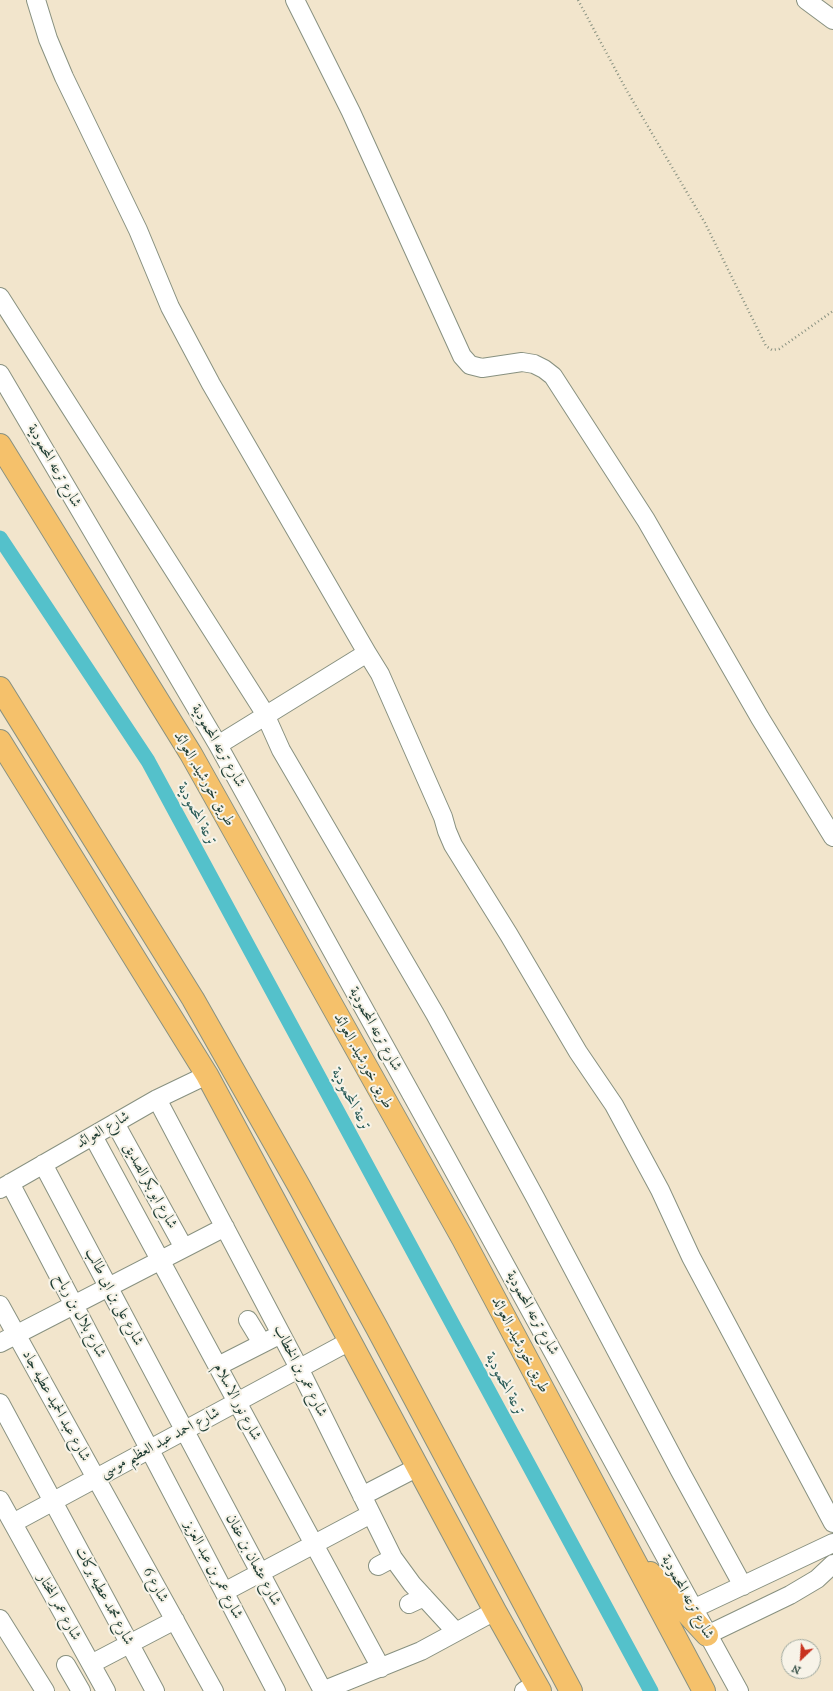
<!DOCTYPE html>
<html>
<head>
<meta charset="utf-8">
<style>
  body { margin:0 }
  #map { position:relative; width:833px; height:1691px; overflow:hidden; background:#f2e5cc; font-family:"IM FELL French Canon",serif }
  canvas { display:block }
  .north { position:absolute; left:781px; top:1639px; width:40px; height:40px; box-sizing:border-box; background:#f7f3e8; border:1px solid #a1aaa0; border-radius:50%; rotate:205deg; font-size:11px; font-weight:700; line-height:16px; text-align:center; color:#1f3d34 }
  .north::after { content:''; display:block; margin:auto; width:14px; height:18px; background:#c8321e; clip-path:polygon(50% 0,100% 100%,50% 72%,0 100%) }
</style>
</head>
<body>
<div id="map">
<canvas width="833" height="1691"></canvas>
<div class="north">N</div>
</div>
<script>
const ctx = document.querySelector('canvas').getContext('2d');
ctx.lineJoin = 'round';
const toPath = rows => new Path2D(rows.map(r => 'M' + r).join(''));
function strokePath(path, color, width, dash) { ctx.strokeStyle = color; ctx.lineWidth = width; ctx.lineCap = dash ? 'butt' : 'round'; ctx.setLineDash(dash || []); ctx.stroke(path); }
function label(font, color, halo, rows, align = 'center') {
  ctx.font = font + ' "IM FELL French Canon",Amiri,serif'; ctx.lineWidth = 4; ctx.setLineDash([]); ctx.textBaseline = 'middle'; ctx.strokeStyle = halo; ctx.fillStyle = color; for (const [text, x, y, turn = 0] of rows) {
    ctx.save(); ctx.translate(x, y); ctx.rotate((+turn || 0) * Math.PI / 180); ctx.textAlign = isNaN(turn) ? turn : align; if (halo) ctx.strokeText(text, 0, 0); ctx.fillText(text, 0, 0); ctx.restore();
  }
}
strokePath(toPath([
  [0,538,148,761,651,1691]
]), '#54c1cb', 15);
const minor = toPath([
  [36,0,48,39,64,77,138,230,170,307,211,384,367,653,380,674,443,817,447,831,453,845,509,935,578,1052,614,1105,660,1190,691,1257,833,1523],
  [295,0,351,112,462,356,470,365,482,368,522,362,534,364,544,369,553,376,646,520,760,718,833,837],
  [806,0,833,20],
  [0,297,264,712,281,750,435,1014,536,1199,680,1471,743,1586],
  [0,374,218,745,445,1155,739,1691],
  [218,745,367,653],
  [157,1099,299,1368,393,1558,412,1584,456,1632],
  [115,1123,184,1248],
  [93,1136,381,1668],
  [43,1164,323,1691],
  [10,1183,276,1691],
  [0,1189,157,1099,207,1075],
  [0,1305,214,1691],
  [248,1320,262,1343],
  [0,1343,225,1227],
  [218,1366,281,1334],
  [0,1403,155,1691],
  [362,1496,418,1467],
  [0,1500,106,1691],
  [13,1523,350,1341],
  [378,1566,393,1558],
  [224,1592,371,1514],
  [409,1604,424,1597],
  [693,1609,833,1543],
  [0,1619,45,1691],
  [707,1635,790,1595,817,1579,833,1564],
  [91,1664,175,1620],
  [66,1665,81,1691],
  [322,1691,421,1651,495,1611],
  [524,1691,536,1684]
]);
const major = toPath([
  [0,445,191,754,463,1239,704,1691],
  [0,688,193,999,299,1186,377,1328,571,1691],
  [0,741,207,1075,495,1611,540,1691],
  [650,1573,707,1635]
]);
strokePath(minor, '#889180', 20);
strokePath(major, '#889180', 24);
strokePath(toPath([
  [578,0,627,91,705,223,766,346,772,350,779,349,833,311]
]), '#889180', 2.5, [1, 3]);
strokePath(minor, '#fff', 18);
strokePath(major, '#f5c16b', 22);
label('15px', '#1f3d34', '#f7f3e8', [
  ["شارع ترعه المحمودية",54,466,60],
  ["شارع ترعه المحمودية",218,746,60],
  ["طريق خورشيد, العوائد",204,779,60],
  ["شارع ترعه المحمودية",375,1029,61],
  ["طريق خورشيد, العوائد",363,1061,61],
  ["شارع العوائد",103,1130,-30],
  ["شارع ابو بكر الصديق",150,1186,61],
  ["شارع على بن ابى طالب",114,1297,62],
  ["شارع ترعه المحمودية",532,1313,61],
  ["شارع بلال بن رباح",80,1316,62],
  ["طريق خورشيد, العوائد",520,1345,62],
  ["شارع عمر بن الخطاب",300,1371,63],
  ["شارع نور الاسلام",237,1402,62],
  ["شارع عبد الحميد عطيه جاد",56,1406,61],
  ["شارع احمد عبد العظيم موسى",160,1443,-28],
  ["شارع عثمان بن عفان",253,1560,62],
  ["شارع عمر بن عبد العزيز",213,1570,62],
  ["شارع 6",155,1585,61],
  ["شارع محمد عطيه بركات",104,1596,62],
  ["شارع ترعه المحمودية",687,1597,61],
  ["شارع عمر المختار",59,1607,61]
]);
label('italic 16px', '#2c5e5a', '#f7f3e8', [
  ["ترعة المحمودية",197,815,62],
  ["ترعة المحمودية",351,1100,62],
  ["ترعة المحمودية",505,1385,62]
]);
</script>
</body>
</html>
